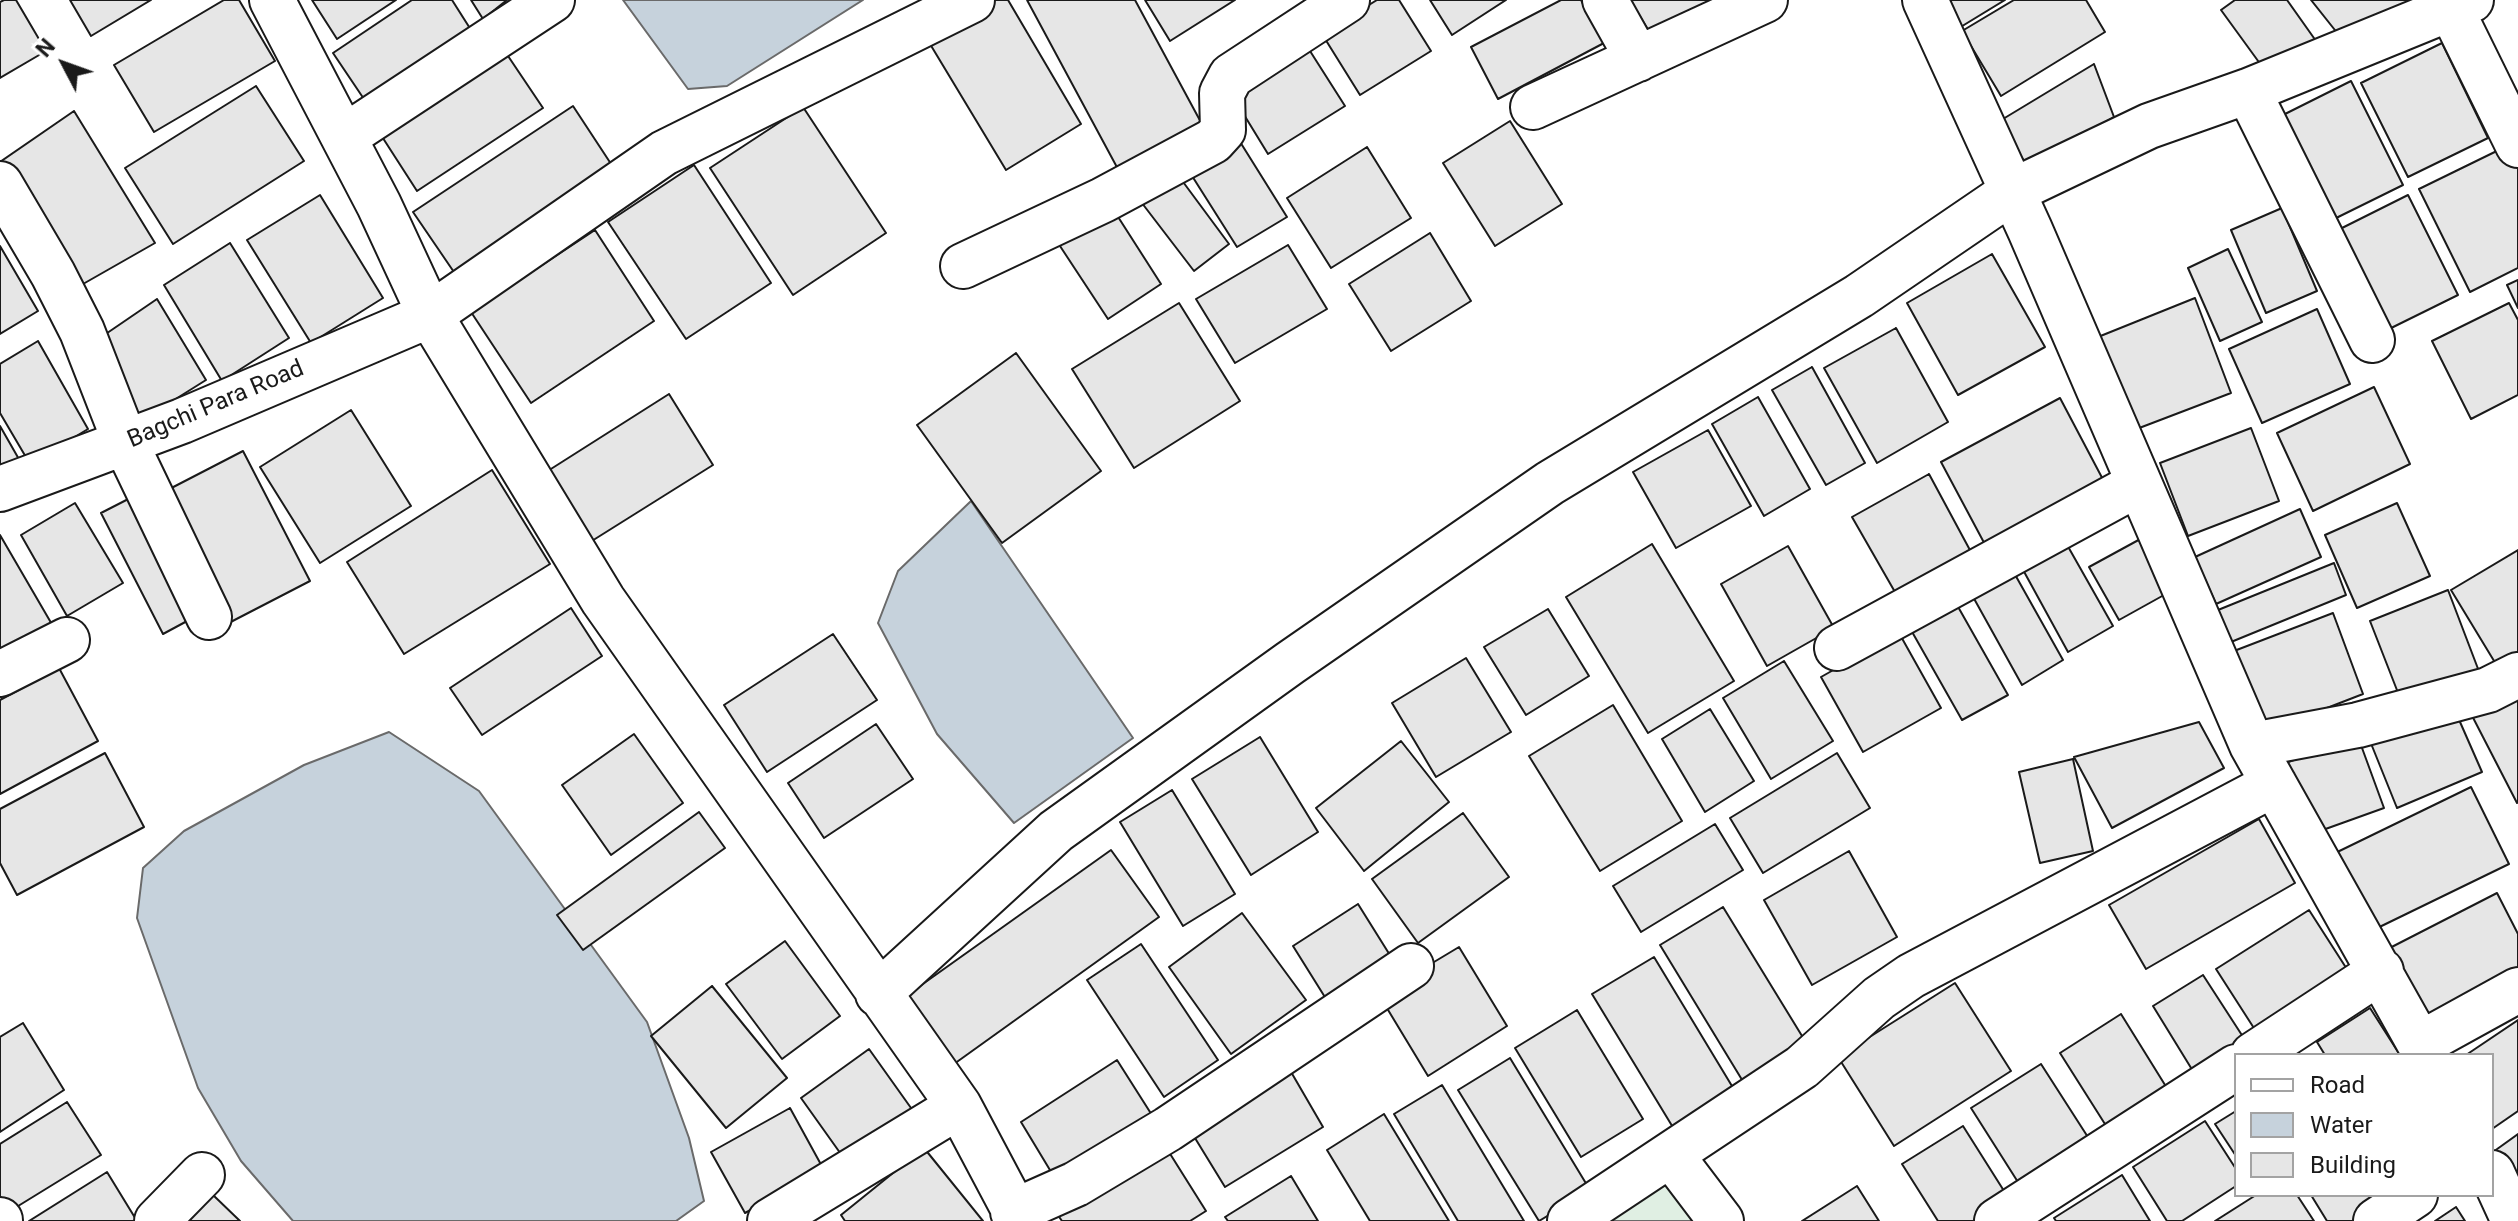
<!DOCTYPE html>
<html>
<head>
<meta charset="utf-8">
<style>
  body { margin:0 }
  #map { position:relative; width:2518px; height:1221px; overflow:hidden; background:#fff; font-family:Roboto,sans-serif }
  canvas { display:block }
  .legend { position:absolute; left:2234px; top:1053px; width:260px; height:144px; box-sizing:border-box; background:#fff; border:2px solid #a3a3a3; margin:0; padding:10px 14px; list-style:none; font-size:24px; color:#1a1a1a }
  .legend li { display:flex; align-items:center; gap:16px; height:40px }
  .legend b { width:40px; border:2px solid #a3a3a3 }
  .north { position:absolute; left:24px; top:24px; width:80px; height:80px; -webkit-text-stroke:6px #fff; paint-order:stroke; rotate:311deg; font-size:22px; font-weight:700; line-height:32px; text-align:center; color:#1a1a1a }
  .north::after { content:''; display:block; margin:auto; width:28px; height:36px; background:#1a1a1a; clip-path:polygon(50% 0,100% 100%,50% 72%,0 100%) }
</style>
</head>
<body>
<div id="map">
<canvas width="2518" height="1221"></canvas>
<ul class="legend">
<li><b style="height:10px;background:#fff"></b>Road</li>
<li><b style="height:22px;background:#c6d2dc"></b>Water</li>
<li><b style="height:22px;background:#e6e6e6"></b>Building</li>
</ul>
<div class="north">N</div>
</div>
<script>
const ctx = document.querySelector('canvas').getContext('2d');
ctx.lineJoin = 'round';
function fillPath(path, color) { ctx.fillStyle = color; ctx.fill(path, 'evenodd'); }
const toPath = rows => new Path2D(rows.map(r => 'M' + r).join(''));
function strokePath(path, color, width, dash) { ctx.strokeStyle = color; ctx.lineWidth = width; ctx.lineCap = dash ? 'butt' : 'round'; ctx.setLineDash(dash || []); ctx.stroke(path); }
function label(font, color, halo, rows, align = 'center') {
  ctx.font = font + ' Roboto,sans-serif'; ctx.lineWidth = 6; ctx.setLineDash([]); ctx.textBaseline = 'middle'; ctx.strokeStyle = halo; ctx.fillStyle = color; for (const [text, x, y, turn = 0] of rows) {
    ctx.save(); ctx.translate(x, y); ctx.rotate((+turn || 0) * Math.PI / 180); ctx.textAlign = isNaN(turn) ? turn : align; if (halo) ctx.strokeText(text, 0, 0); ctx.fillText(text, 0, 0); ctx.restore();
  }
}
const green = toPath([
  [1651,1154,1705,1221,1558,1221,1651,1154]
]);
fillPath(green, '#e0efe3');
strokePath(green, '#6a6a6a', 2);
const water = toPath([
  [623,0,863,0,727,86,688,89,623,0],
  [971,501,1133,738,1014,823,937,734,878,623,898,571,971,501],
  [389,732,479,791,647,1022,689,1138,704,1201,676,1221,293,1221,241,1161,198,1088,137,918,143,868,184,831,304,765,389,732]
]);
fillPath(water, '#c6d2dc');
strokePath(water, '#6a6a6a', 2);
const building = toPath([
  [4,0,16,0,46,51,0,78,0,2,4,0],
  [70,0,151,0,91,36,70,0],
  [224,0,239,0,275,61,154,132,114,65,224,0],
  [312,0,396,0,337,39,312,0],
  [412,0,452,0,478,41,372,111,333,53,412,0],
  [471,0,507,0,483,19,471,0],
  [991,0,1008,0,1081,124,1006,170,927,39,991,0],
  [1027,0,1135,0,1210,139,1126,184,1027,0],
  [1145,0,1235,0,1170,41,1145,0],
  [1377,0,1399,0,1431,51,1360,95,1322,34,1377,0],
  [1430,0,1506,0,1452,35,1430,0],
  [1561,0,1581,0,1604,43,1498,99,1471,47,1561,0],
  [1630,0,1716,0,1653,38,1630,0],
  [1941,0,2005,0,1959,28,1941,0],
  [2014,0,2086,0,2105,32,2001,96,1962,31,2014,0],
  [2235,0,2287,0,2321,48,2269,76,2221,10,2235,0],
  [2311,0,2420,0,2346,44,2311,0],
  [1303,40,1345,106,1268,154,1227,87,1303,40],
  [2442,43,2488,138,2408,177,2361,83,2442,43],
  [504,50,543,108,417,191,379,132,504,50],
  [2094,64,2114,117,2028,167,1998,122,2094,64],
  [2351,81,2403,185,2326,223,2275,119,2351,81],
  [256,86,304,161,173,244,125,168,256,86],
  [573,106,617,173,458,278,413,212,573,106],
  [803,107,886,233,793,295,710,168,803,107],
  [74,111,155,243,76,288,0,167,0,162,74,111],
  [1510,121,1562,204,1495,246,1443,163,1510,121],
  [1237,137,1287,217,1237,247,1187,168,1237,137],
  [2507,146,2518,169,2518,268,2470,292,2419,189,2507,146],
  [1367,147,1411,218,1331,268,1287,198,1367,147],
  [694,165,771,283,686,339,608,222,694,165],
  [1172,167,1229,244,1194,271,1135,194,1172,167],
  [320,195,383,298,311,343,247,240,320,195],
  [2408,195,2458,295,2377,335,2328,235,2408,195],
  [2282,208,2317,291,2266,313,2231,230,2282,208],
  [1113,209,1161,284,1108,319,1058,243,1113,209],
  [595,230,654,321,531,403,471,312,595,230],
  [1430,233,1471,301,1391,351,1349,284,1430,233],
  [230,243,289,338,222,381,164,285,230,243],
  [1288,245,1327,309,1235,363,1196,299,1288,245],
  [0,246,38,311,0,334,0,246],
  [2228,249,2262,322,2220,341,2188,268,2228,249],
  [1992,254,2045,347,1958,395,1907,303,1992,254],
  [2518,280,2518,308,2507,285,2518,280],
  [2195,298,2231,393,2134,430,2098,337,2195,298],
  [157,299,206,380,131,427,94,342,157,299],
  [1179,303,1240,401,1134,468,1072,369,1179,303],
  [2509,303,2518,320,2518,395,2471,419,2432,341,2509,303],
  [2317,309,2350,384,2262,423,2229,349,2317,309],
  [1896,328,1948,422,1877,463,1824,368,1896,328],
  [38,341,88,429,30,464,0,413,0,364,38,341],
  [1016,353,1101,471,1002,543,917,425,1016,353],
  [1812,367,1865,463,1826,485,1772,390,1812,367],
  [2374,387,2410,464,2313,511,2277,433,2374,387],
  [669,394,713,465,587,544,543,474,669,394],
  [1758,397,1810,489,1764,516,1712,424,1758,397],
  [2060,398,2108,489,1989,552,1941,462,2060,398],
  [351,410,411,506,320,563,260,467,351,410],
  [0,426,20,461,0,472,0,426],
  [2251,428,2279,501,2188,536,2160,463,2251,428],
  [1708,430,1751,506,1676,548,1633,472,1708,430],
  [243,451,310,581,221,627,154,497,243,451],
  [492,470,550,564,404,654,347,562,492,470],
  [1929,474,1978,565,1903,606,1852,517,1929,474],
  [140,493,202,613,163,634,101,513,140,493],
  [75,503,123,583,67,616,21,535,75,503],
  [2397,503,2430,576,2357,608,2325,535,2397,503],
  [2300,509,2321,557,2216,604,2195,557,2300,509],
  [0,535,57,633,0,666,0,535],
  [2144,537,2173,590,2119,620,2089,567,2144,537],
  [2066,543,2113,626,2068,652,2022,568,2066,543],
  [1652,544,1734,681,1648,733,1566,597,1652,544],
  [1788,546,1834,628,1767,666,1721,584,1788,546],
  [2518,550,2518,671,2505,679,2451,590,2518,550],
  [2334,563,2346,595,2231,642,2218,610,2334,563],
  [2013,571,2063,660,2022,685,1972,595,2013,571],
  [2448,590,2480,674,2402,703,2370,621,2448,590],
  [1957,605,2008,695,1962,720,1911,630,1957,605],
  [571,608,602,656,482,735,450,688,571,608],
  [1548,609,1589,676,1526,715,1484,647,1548,609],
  [2333,613,2363,694,2265,732,2234,651,2333,613],
  [1899,633,1941,708,1863,752,1821,677,1899,633],
  [833,634,877,700,767,772,724,705,833,634],
  [1466,658,1511,732,1436,777,1392,703,1466,658],
  [1784,661,1833,741,1771,779,1723,698,1784,661],
  [59,668,98,741,0,794,0,700,59,668],
  [2518,680,2518,802,2517,803,2467,706,2518,680],
  [1613,705,1682,821,1600,871,1529,756,1613,705],
  [2453,706,2482,772,2397,808,2370,741,2453,706],
  [1710,709,1754,781,1705,812,1662,739,1710,709],
  [2199,722,2224,768,2112,828,2074,757,2199,722],
  [876,724,913,779,824,838,788,783,876,724],
  [634,734,683,803,611,855,562,785,634,734],
  [1260,737,1318,832,1251,875,1192,779,1260,737],
  [2358,737,2384,808,2306,836,2280,765,2358,737],
  [1401,741,1449,802,1364,871,1316,808,1401,741],
  [105,753,144,827,17,895,0,863,0,809,105,753],
  [1837,753,1870,808,1763,873,1730,818,1837,753],
  [2073,759,2093,851,2040,863,2019,772,2073,759],
  [2471,787,2509,864,2363,935,2325,858,2471,787],
  [1172,790,1235,894,1183,926,1120,822,1172,790],
  [699,812,725,848,583,950,557,915,699,812],
  [1463,813,1509,877,1418,943,1372,879,1463,813],
  [2259,819,2295,883,2146,969,2109,905,2259,819],
  [1715,824,1743,870,1641,932,1613,886,1715,824],
  [1111,850,1159,917,954,1064,906,996,1111,850],
  [1849,851,1897,937,1812,985,1764,900,1849,851],
  [2497,893,2518,934,2518,970,2413,1024,2378,954,2497,893],
  [1358,904,1393,960,1328,1002,1293,946,1358,904],
  [1723,907,1810,1049,1747,1088,1660,945,1723,907],
  [2309,910,2352,977,2259,1036,2216,969,2309,910],
  [1242,913,1306,1000,1231,1054,1169,967,1242,913],
  [785,941,840,1016,782,1059,726,984,785,941],
  [1141,944,1218,1060,1164,1097,1087,980,1141,944],
  [1459,947,1507,1026,1428,1076,1379,995,1459,947],
  [1654,957,1738,1096,1677,1134,1592,994,1654,957],
  [2203,975,2247,1043,2196,1076,2153,1006,2203,975],
  [1955,983,2011,1071,1894,1146,1838,1057,1955,983],
  [712,986,787,1078,726,1128,651,1036,712,986],
  [2370,1008,2400,1055,2325,1055,2317,1042,2370,1008],
  [1577,1010,1643,1119,1581,1157,1515,1048,1577,1010],
  [2121,1014,2170,1093,2110,1132,2060,1053,2121,1014],
  [2518,1020,2518,1111,2492,1129,2492,1055,2466,1055,2518,1020],
  [23,1023,64,1090,0,1132,0,1037,23,1023],
  [869,1049,916,1115,848,1164,801,1098,869,1049],
  [1510,1058,1590,1190,1539,1221,1458,1090,1510,1058],
  [1117,1060,1157,1123,1059,1185,1021,1122,1117,1060],
  [2041,1064,2093,1145,2023,1190,1971,1108,2041,1064],
  [1287,1065,1323,1127,1225,1187,1187,1125,1287,1065],
  [1442,1085,1524,1221,1458,1221,1394,1114,1442,1085],
  [67,1102,101,1155,10,1211,0,1196,0,1144,67,1102],
  [790,1108,824,1170,745,1213,711,1152,790,1108],
  [2236,1111,2236,1156,2215,1124,2236,1111],
  [1384,1114,1449,1221,1370,1221,1327,1150,1384,1114],
  [2205,1121,2236,1169,2236,1186,2182,1221,2167,1221,2133,1167,2205,1121],
  [1963,1126,2011,1202,1980,1221,1938,1221,1902,1164,1963,1126],
  [2518,1134,2518,1188,2493,1152,2518,1134],
  [1162,1141,1206,1211,1190,1221,1062,1221,1053,1208,1162,1141],
  [924,1148,983,1221,845,1221,841,1215,924,1148],
  [107,1172,137,1221,29,1221,107,1172],
  [2122,1175,2150,1221,2056,1221,2054,1218,2122,1175],
  [1291,1176,1318,1221,1228,1221,1225,1217,1291,1176],
  [1857,1186,1879,1221,1802,1221,1857,1186],
  [212,1194,240,1221,185,1221,212,1194],
  [2256,1195,2297,1195,2314,1221,2215,1221,2256,1195],
  [2311,1195,2403,1195,2362,1221,2327,1221,2311,1195],
  [2456,1207,2465,1221,2435,1221,2456,1207]
]);
fillPath(building, '#e6e6e6');
strokePath(building, '#1a1a1a', 2);
const minor = toPath([
  [272,0,379,205,430,315,603,600,959,1106,1020,1221],
  [1605,0,1638,59],
  [1925,0,2030,230,2252,745,2426,1055],
  [2452,11,2518,145],
  [2248,91,2372,340],
  [1533,107,1765,0],
  [344,137,552,0],
  [0,184,53,274,82,331,126,444,209,617],
  [963,266,1103,200,1213,141,1223,130,1222,93,1231,76,1347,0],
  [0,489,182,421,430,315,664,153,972,0],
  [1837,648,2138,484],
  [0,674,67,640],
  [2252,745,2358,725,2488,690,2518,675],
  [878,994,1056,831,1290,663,1550,483,1859,296,2013,191,2149,126,2248,91,2471,0],
  [2420,1044,2518,990],
  [2253,1055,2381,971],
  [1671,1155,1721,1221],
  [2492,1173,2514,1221],
  [1013,1212,1076,1184,1168,1129,1411,966],
  [0,1220,0,1221],
  [157,1221,202,1175],
  [770,1221,959,1106],
  [1570,1221,1802,1067,1879,998,1911,976,2274,784],
  [1997,1221,2236,1067],
  [2376,1221,2415,1195]
]);
strokePath(minor, '#1a1a1a', 48);
strokePath(minor, '#fff', 44);
label('24px', '#1a1a1a', '#fff', [
  ["Bagchi Para Road",216,405,-23]
]);
</script>
</body>
</html>
